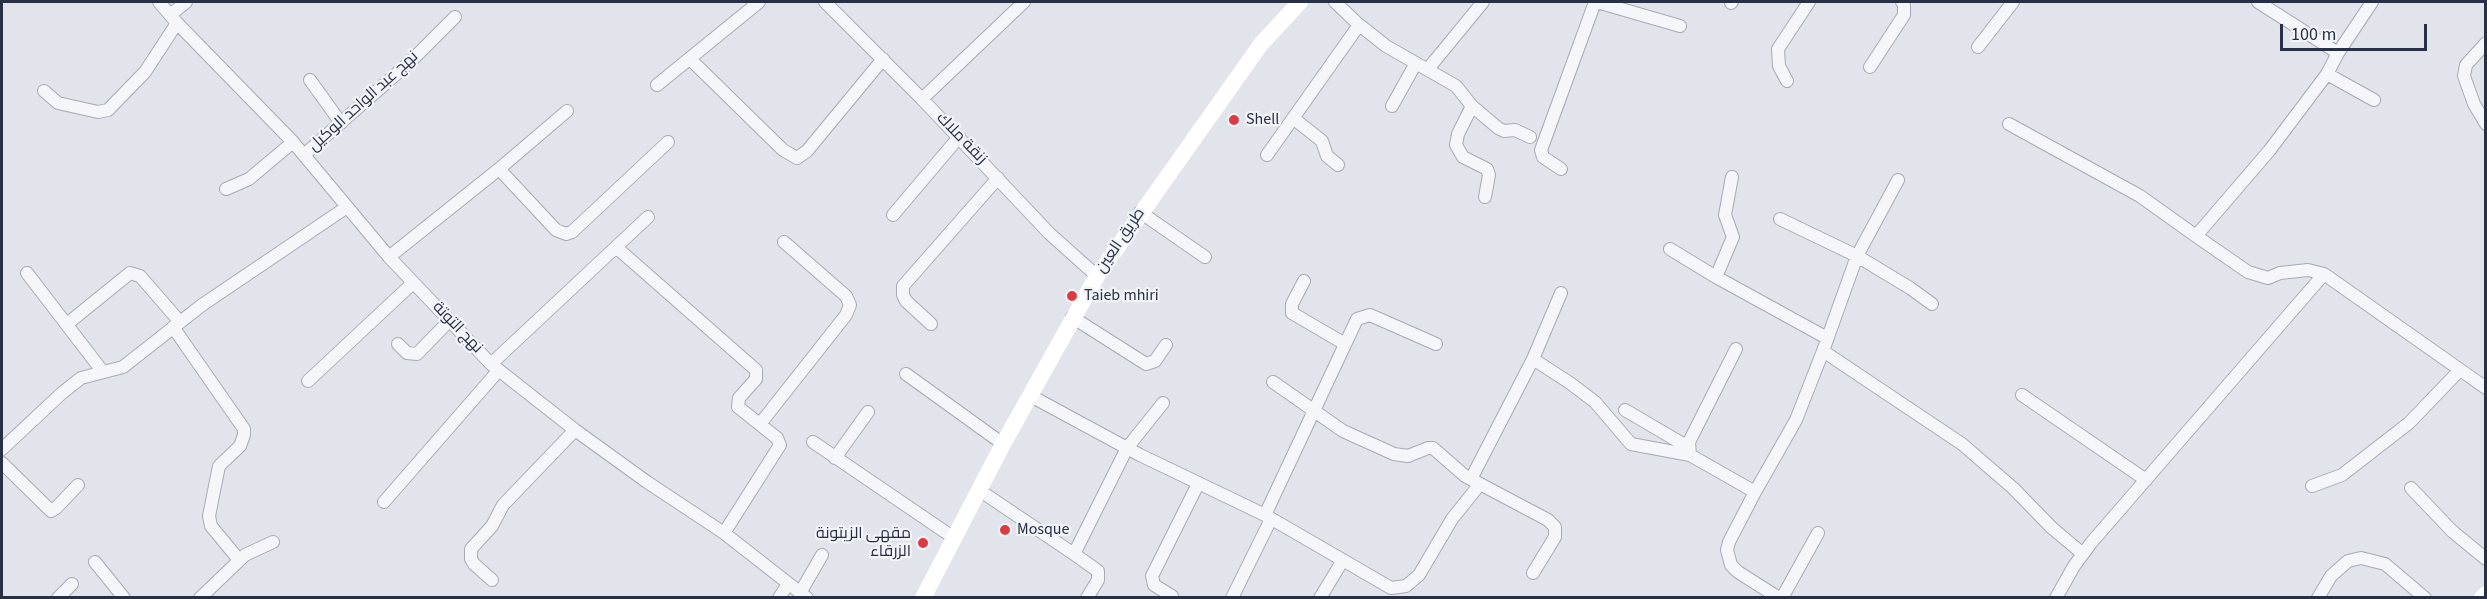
<!DOCTYPE html>
<html>
<head>
<meta charset="utf-8">
<style>
  body { margin:0 }
  #map { position:relative; width:2487px; height:599px; overflow:hidden; background:#e1e4eb; font-family:"Source Sans 3",sans-serif }
  canvas { display:block }
  .frame { position:absolute; inset:0; border:3px solid #283045; pointer-events:none }
  .scale { position:absolute; left:2280px; top:24px; width:147px; height:27px; box-sizing:border-box; border:3px solid #283045; border-top:0; padding-left:8px; font-size:18px; line-height:21px; white-space:nowrap; color:#283045; -webkit-text-stroke:4px #f1f4f8; paint-order:stroke }
</style>
</head>
<body>
<div id="map">
<canvas width="2487" height="599"></canvas>
<div class="frame"></div>
<div class="scale">100 m</div>
</div>
<script>
const ctx = document.querySelector('canvas').getContext('2d');
ctx.lineJoin = 'round';
const toPath = rows => new Path2D(rows.map(r => 'M' + r).join(''));
function strokePath(path, color, width, dash) { ctx.strokeStyle = color; ctx.lineWidth = width; ctx.lineCap = dash ? 'butt' : 'round'; ctx.setLineDash(dash || []); ctx.stroke(path); }
function label(font, color, halo, rows, align = 'center') {
  ctx.font = font + ' "Source Sans 3",Cairo,sans-serif'; ctx.lineWidth = 4.5; ctx.setLineDash([]); ctx.textBaseline = 'middle'; ctx.strokeStyle = halo; ctx.fillStyle = color; for (const [text, x, y, turn = 0] of rows) {
    ctx.save(); ctx.translate(x, y); ctx.rotate((+turn || 0) * Math.PI / 180); ctx.textAlign = isNaN(turn) ? turn : align; if (halo) ctx.strokeText(text, 0, 0); ctx.fillText(text, 0, 0); ctx.restore();
  }
}
const minor = toPath([
  [159,2,177,23,293,142,389,257,491,364,575,430,647,482,724,533,807,598],
  [825,2,922,99,1050,234,1097,276],
  [1335,2,1357,23,1386,46,1456,86,1472,106,1498,128,1504,131,1515,130,1530,137],
  [1597,2,1680,26],
  [2258,2,2338,53,2327,74,2269,151,2196,236,2248,272,2268,278,2280,273,2308,270,2324,274],
  [1731,3,1732,2],
  [170,15,186,2],
  [2486,43,2466,65,2464,76,2474,104,2486,124],
  [1978,47,2013,2],
  [2338,53,2372,2],
  [690,59,783,150,797,158,807,151,883,59],
  [1870,67,1904,15,1904,5,1902,2],
  [1428,69,1483,2],
  [2327,74,2374,100],
  [310,80,341,123],
  [1787,81,1779,66,1778,49,1809,2],
  [657,85,759,2],
  [44,91,58,103,98,112,108,110,145,72,177,23],
  [922,99,1024,2],
  [1392,106,1416,63],
  [1472,106,1458,134,1456,145,1463,157,1487,169,1489,175,1485,197],
  [1293,118,1322,141,1327,156,1338,165],
  [2009,124,2140,196,2196,236],
  [305,154,410,62,455,17],
  [1267,155,1359,25],
  [499,169,556,230,566,234,572,232,668,142],
  [1561,169,1543,157,1541,150,1595,2],
  [1898,180,1857,256,1823,351,1962,444,2013,488,2052,528,2083,554],
  [226,189,249,179,293,142],
  [1140,212,1205,257],
  [893,215,959,137],
  [1780,219,1857,256,1910,288,1932,304],
  [617,248,756,370,756,379,739,398,738,407,777,438,780,445,724,533],
  [1670,249,1716,277,1827,338],
  [389,257,499,169,567,111],
  [27,273,103,372],
  [1716,277,1733,237,1725,215,1732,177],
  [1304,281,1292,304,1292,313,1345,344],
  [1072,317,1146,364,1155,361,1166,345],
  [67,324,130,273,140,276,180,322],
  [931,324,906,301,903,295,903,286,998,178],
  [173,327,244,429,244,435,240,446,219,466,209,516,211,526,239,560],
  [398,344,407,353,417,354,449,321],
  [1533,359,1570,383,1595,402,1631,444,1690,455,1755,492],
  [491,364,648,217],
  [906,374,1003,444],
  [308,381,413,283],
  [1273,382,1343,431,1394,454,1408,456,1428,448,1433,448,1465,476,1548,520,1555,527,1555,537,1533,573],
  [1029,395,1140,455,1265,515,1391,588,1406,586,1419,575,1452,519,1480,484],
  [2022,395,2146,480],
  [1625,410,1688,447],
  [760,424,846,315,850,305,846,296,784,242],
  [813,442,954,538],
  [2,449,62,393,81,378,123,367,202,305,347,207],
  [1690,455,1689,442,1736,349],
  [835,458,868,412],
  [2,463,51,511,56,508,78,485],
  [1471,479,1533,359,1561,293],
  [2312,486,2342,475,2409,423,2459,371],
  [2411,488,2452,531,2486,559],
  [979,490,1074,554],
  [384,502,499,370],
  [1265,515,1357,319,1370,315,1436,344],
  [95,562,124,598],
  [492,580,474,564,471,559,471,549,492,526,503,505,575,430],
  [800,593,822,555],
  [1172,596,1154,585,1152,576,1198,484],
  [58,598,72,584],
  [200,598,245,555,273,542],
  [779,598,788,584],
  [1087,598,1098,580,1098,571,1074,554,1127,448,1163,403],
  [1232,598,1271,519],
  [1320,598,1343,560],
  [1779,598,1738,572,1731,565,1727,550,1729,542,1755,492,1796,420,1823,351],
  [1782,598,1818,533],
  [2056,598,2074,566,2091,543,2324,274,2486,388],
  [2318,598,2331,576,2348,561,2361,558,2385,564,2425,598]
]);
strokePath(minor, '#a6aab6', 14);
strokePath(minor, '#f5f6f9', 12);
strokePath(toPath([
  [923,598,1003,444,1097,276,1261,44,1300,2],
  [2482,598,2486,594]
]), '#fff', 16);
for (const [x, y, r, color] of [
  [1234,120,6,"#db3c44"],
  [1072,296,6,"#db3c44"],
  [1005,530,6,"#db3c44"],
  [923,543,6,"#db3c44"]
]) { const dot = new Path2D(); dot.arc(x, y, r, 0, 2 * Math.PI); ctx.fillStyle = color; ctx.fill(dot); strokePath(dot, '#f1f4f8', 2); }
label('16px', '#283045', '#f1f4f8', [
  ["نهج عبد الواحد الوكيل",364,102,-42],
  ["زنقة ملاك",961,139,46],
  ["طريق العين",1121,241,-56],
  ["نهج التوتة",457,328,46]
]);
label('16px', '#283045', '#f1f4f8', [
  ["Shell",1246,120],
  ["Taieb mhiri",1084,296],
  ["Mosque",1017,530],
  ["مقهى الزيتونة",911,534,"right"],
  ["الزرقاء",911,552,"right"]
], 'left');
</script>
</body>
</html>
